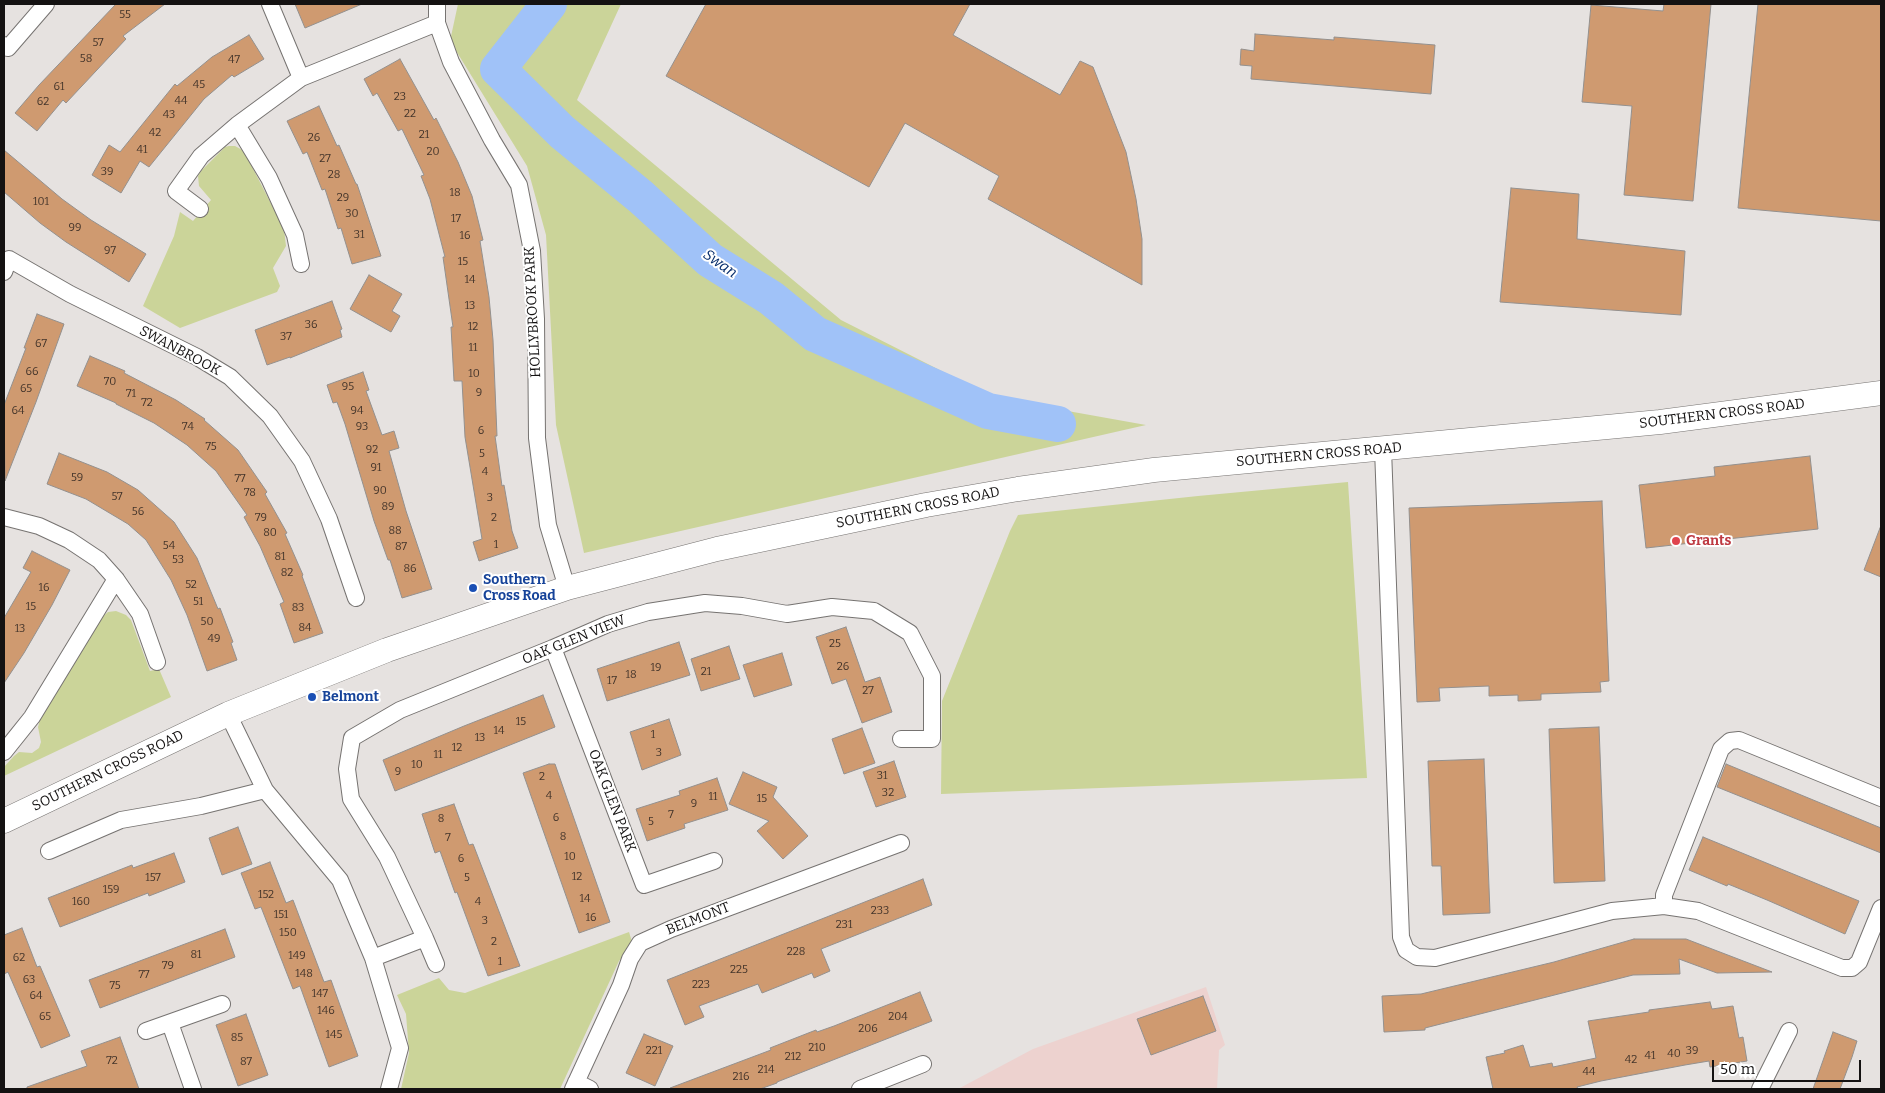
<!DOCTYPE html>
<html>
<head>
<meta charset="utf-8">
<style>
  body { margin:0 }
  #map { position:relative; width:1885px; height:1093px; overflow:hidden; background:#e6e2e0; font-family:Bitter,serif }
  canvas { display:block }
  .frame { position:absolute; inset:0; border:5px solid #141212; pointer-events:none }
  .scale { position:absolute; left:1712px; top:1060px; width:149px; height:22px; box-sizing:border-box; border:2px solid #141212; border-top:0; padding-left:6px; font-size:15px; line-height:18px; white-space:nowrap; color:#141212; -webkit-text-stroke:4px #fff; paint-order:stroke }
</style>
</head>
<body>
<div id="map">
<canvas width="1885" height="1093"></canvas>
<div class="frame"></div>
<div class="scale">50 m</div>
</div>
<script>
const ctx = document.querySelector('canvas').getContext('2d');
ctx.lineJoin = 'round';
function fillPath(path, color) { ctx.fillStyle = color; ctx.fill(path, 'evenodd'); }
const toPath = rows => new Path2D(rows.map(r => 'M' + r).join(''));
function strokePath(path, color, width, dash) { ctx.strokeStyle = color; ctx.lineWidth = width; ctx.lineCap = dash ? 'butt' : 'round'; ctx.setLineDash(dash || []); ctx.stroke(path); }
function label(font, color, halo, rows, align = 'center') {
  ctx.font = font + ' Bitter,serif'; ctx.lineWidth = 4; ctx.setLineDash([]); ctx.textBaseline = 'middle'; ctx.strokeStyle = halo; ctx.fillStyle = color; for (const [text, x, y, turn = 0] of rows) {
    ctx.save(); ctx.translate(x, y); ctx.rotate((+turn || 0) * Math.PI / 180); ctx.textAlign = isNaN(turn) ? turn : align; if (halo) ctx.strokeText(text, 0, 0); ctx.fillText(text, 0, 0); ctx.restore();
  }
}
fillPath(toPath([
  [1206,987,1225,1045,1219,1050,1217,1089,958,1089,1033,1049]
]), '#edd2cf');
fillPath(toPath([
  [458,4,621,4,577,100,841,320,995,398,1146,425,584,553,556,425,546,235,527,166,450,41],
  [229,146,235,146,244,151,284,229,286,246,273,268,280,286,277,292,180,328,143,306,174,236,180,212,193,221,211,200,199,186,198,176,201,171,225,147],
  [1348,482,1367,778,941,794,942,701,1010,531,1018,515,1198,496],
  [116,611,126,615,131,620,150,671,159,669,171,697,4,776,4,767,14,756,19,752,32,753,39,748,41,742,38,727,40,720,100,619,108,612],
  [629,932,633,945,619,961,560,1089,401,1089,409,1053,406,1014,397,995,439,978,449,990,465,993]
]), '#cbd499');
strokePath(toPath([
  [549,4,498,69,562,132,641,197,710,260,771,298,815,334,988,411,1058,424]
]), '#a0c2f8', 36);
const building = toPath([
  [116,4,165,4,123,36,126,39,66,103,63,100,37,131,15,113,39,85,116,4],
  [295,4,362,4,305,28,295,4],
  [706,4,970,4,953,35,1060,95,1080,61,1093,67,1126,152,1136,199,1142,239,1142,285,988,199,999,176,905,123,869,187,666,76,706,4],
  [1664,4,1711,4,1693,201,1624,195,1632,106,1582,102,1591,5,1663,11,1664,4],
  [1758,4,1881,4,1881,221,1738,208,1758,4],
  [1255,34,1334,40,1334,37,1435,45,1431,94,1251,79,1252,66,1240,65,1241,49,1254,51,1255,34],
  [249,35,264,59,234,77,232,75,204,99,149,167,140,161,121,193,92,175,109,145,120,152,175,84,177,86,212,57,249,35],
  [400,59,434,120,436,118,458,162,472,196,483,240,480,241,489,297,493,340,497,436,495,436,502,486,504,485,512,531,518,548,479,561,473,542,482,539,465,437,462,381,454,381,451,327,453,327,443,257,445,257,430,199,421,176,424,175,402,129,398,131,377,93,373,96,364,79,400,59],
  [319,106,337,146,339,145,356,184,357,184,381,256,352,264,341,228,338,229,325,189,322,190,307,152,303,154,287,121,319,106],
  [4,150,62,199,91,220,146,254,129,282,66,242,40,223,4,192,4,150],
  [1511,188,1579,194,1577,239,1685,251,1681,315,1500,302,1511,188],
  [369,275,402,294,392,311,400,316,391,332,350,309,369,275],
  [332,301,342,329,340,330,342,337,290,358,290,357,267,365,255,330,332,301],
  [37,314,64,324,36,402,5,481,4,405,26,348,24,348,37,314],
  [90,356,125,371,124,373,176,400,205,419,204,420,238,450,267,492,265,494,287,533,285,534,303,575,302,576,323,633,294,643,280,604,284,602,260,546,244,517,247,515,216,471,187,445,154,423,116,404,116,403,77,386,90,356],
  [363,372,369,390,366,391,382,435,394,431,399,448,389,451,406,511,432,589,402,598,390,560,388,560,374,521,345,424,337,402,333,403,327,385,363,372],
  [59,453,107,472,138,490,174,522,197,558,218,609,220,608,233,642,231,643,237,660,207,671,187,615,171,580,146,540,128,524,86,499,47,484,59,453],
  [1810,456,1818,529,1646,548,1639,485,1715,476,1714,467,1810,456],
  [1602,501,1609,681,1600,682,1601,692,1541,694,1541,700,1518,701,1518,695,1489,696,1489,686,1439,688,1440,701,1417,702,1409,508,1602,501],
  [1880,528,1881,528,1881,577,1864,570,1880,528],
  [32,551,70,570,52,605,24,653,4,683,4,618,31,572,23,568,32,551],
  [846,627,865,682,880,677,892,712,862,723,846,679,832,684,816,637,846,627],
  [679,642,690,675,607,701,597,669,679,642],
  [729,646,740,679,701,691,691,659,729,646],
  [782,653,792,685,754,697,743,665,782,653],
  [543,695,555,727,395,791,383,760,464,726,543,695],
  [669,719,681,755,642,770,630,732,669,719],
  [1599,727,1605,881,1554,883,1549,729,1599,727],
  [862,728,875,763,844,774,832,739,862,728],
  [1484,759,1490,913,1443,915,1441,866,1432,866,1428,761,1484,759],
  [894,761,906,797,876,807,863,772,894,761],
  [549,764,555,764,610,922,579,933,523,773,549,764],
  [1726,764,1881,828,1881,853,1717,787,1726,764],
  [743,772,777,787,773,797,808,836,783,859,757,831,769,821,729,804,743,772],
  [717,778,728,810,684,824,685,828,647,841,636,809,680,795,679,791,717,778],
  [454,804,469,845,473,844,520,966,488,976,457,892,455,893,440,851,435,853,422,814,454,804],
  [238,827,252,864,222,875,209,838,238,827],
  [1703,837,1859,901,1845,934,1767,900,1728,884,1727,886,1689,870,1703,837],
  [174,853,185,882,149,896,148,893,60,927,48,898,132,865,133,868,174,853],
  [270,862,286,903,293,900,324,982,331,980,358,1056,329,1067,300,986,293,989,261,907,255,909,241,873,270,862],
  [923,879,932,905,821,949,830,971,814,978,812,973,762,993,758,984,699,1006,704,1017,685,1025,667,980,923,879],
  [22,928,37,967,40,966,70,1036,41,1048,8,972,4,974,4,935,22,928],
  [225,929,235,957,100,1008,89,980,225,929],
  [1634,939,1686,939,1772,972,1717,973,1679,959,1680,974,1633,975,1425,1028,1425,1030,1384,1032,1382,996,1421,994,1554,962,1634,939],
  [920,992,932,1021,777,1082,777,1083,760,1089,670,1089,670,1088,771,1050,770,1048,816,1030,817,1032,834,1026,920,992],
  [1203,996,1216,1031,1151,1055,1137,1019,1203,996],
  [1710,1002,1712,1009,1733,1006,1739,1038,1743,1037,1747,1061,1710,1067,1709,1061,1685,1065,1601,1081,1577,1087,1578,1089,1493,1089,1486,1057,1505,1053,1504,1051,1523,1045,1530,1067,1552,1063,1553,1067,1596,1058,1588,1021,1649,1012,1649,1010,1710,1002],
  [246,1014,268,1075,238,1086,216,1025,246,1014],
  [1833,1032,1857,1041,1852,1057,1840,1089,1813,1089,1833,1032],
  [644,1034,673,1046,655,1086,626,1073,644,1034],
  [120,1037,139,1089,27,1089,27,1087,87,1066,81,1051,120,1037]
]);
fillPath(building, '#cf9a70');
strokePath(building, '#93908e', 1);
const minor = toPath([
  [270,4,301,78],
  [437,4,437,23,451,62,492,140,519,185,532,251,536,319,537,438,548,525,567,588],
  [4,45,8,48,46,4],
  [237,125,269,178,295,235,301,264],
  [200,209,176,191,201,156,237,125,301,78,437,23],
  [4,272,9,259,70,294,197,357,230,377,270,416,302,461,329,519,356,598],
  [1383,449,1401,937,1406,950,1417,957,1435,958,1612,911,1664,906,1698,911,1842,968,1852,968,1859,962,1881,908],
  [4,517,39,526,69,540,99,560,116,579,140,614,157,662],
  [553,648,644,885,714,861],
  [4,752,32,717,116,579],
  [265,790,340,880,373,958,400,1048,389,1089],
  [49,851,121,820,201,806,265,790,228,714],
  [1664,906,1664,895,1721,749,1730,741,1739,740,1881,798],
  [425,938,436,964],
  [373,958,425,938,387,857,351,799,347,769,352,738,400,710,553,648,608,624,648,612,705,603,742,606,787,614,832,607,874,611,910,633,932,676,932,739,901,739],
  [170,1023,193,1089],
  [146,1031,222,1004],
  [576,1082,590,1089],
  [573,1089,621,985,630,959,640,943,671,929,901,843],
  [860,1089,923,1064],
  [1760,1089,1789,1031]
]);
const secondary = toPath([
  [4,821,228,714,387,650,567,588,717,549,926,505,1018,489,1154,470,1660,422,1881,393]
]);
strokePath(minor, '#767371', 18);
strokePath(secondary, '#767371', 25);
strokePath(minor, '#fff', 16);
strokePath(secondary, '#fff', 24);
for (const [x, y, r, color] of [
  [1676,541,5,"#e0444e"],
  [473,588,5,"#1a4fb4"],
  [312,697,5,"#1a4fb4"]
]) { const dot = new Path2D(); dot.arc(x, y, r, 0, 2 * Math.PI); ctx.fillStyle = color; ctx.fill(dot); strokePath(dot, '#fff', 2); }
label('11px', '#43342a', null, [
  ["55",125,15],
  ["57",98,43],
  ["58",86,59],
  ["47",234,60],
  ["45",199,85],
  ["61",59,87],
  ["23",400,97],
  ["44",181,101],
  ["62",43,102],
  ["22",410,114],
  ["43",169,115],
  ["42",155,133],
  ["21",424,135],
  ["26",314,138],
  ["41",142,150],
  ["20",433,152],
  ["27",325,159],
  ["39",107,172],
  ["28",334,175],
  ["18",455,193],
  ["29",343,198],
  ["101",41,202],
  ["30",352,214],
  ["17",456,219],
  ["99",75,228],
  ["31",359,235],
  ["16",465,236],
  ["97",110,251],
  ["15",463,262],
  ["14",470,280],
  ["13",470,306],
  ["36",311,325],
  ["12",473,327],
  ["37",286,337],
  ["67",41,344],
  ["11",473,348],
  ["66",32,372],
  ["10",474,374],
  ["70",110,382],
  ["95",348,387],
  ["65",26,389],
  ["9",479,393],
  ["71",131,394],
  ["72",147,403],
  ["64",18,411],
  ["94",357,411],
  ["74",188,427],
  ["93",362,427],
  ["6",481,431],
  ["75",211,447],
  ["92",372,450],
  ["5",482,454],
  ["91",376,468],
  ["4",485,472],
  ["59",77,478],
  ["77",240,479],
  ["90",380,491],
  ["78",250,493],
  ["57",117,497],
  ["3",490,498],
  ["89",388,507],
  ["56",138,512],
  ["79",261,518],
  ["2",494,518],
  ["88",395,531],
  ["80",270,533],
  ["1",496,545],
  ["54",169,546],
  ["87",401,547],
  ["81",280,557],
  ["53",178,560],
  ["86",410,569],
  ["82",287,573],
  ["52",191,585],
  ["16",44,588],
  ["51",198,602],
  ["15",31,607],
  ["83",298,608],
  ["50",207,622],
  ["84",305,628],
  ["13",20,629],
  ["49",214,639],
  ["25",835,644],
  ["26",843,667],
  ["19",656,668],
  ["21",706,672],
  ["18",631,675],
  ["17",612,681],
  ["27",868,691],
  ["15",521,722],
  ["14",499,731],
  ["1",653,735],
  ["13",480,738],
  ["12",457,748],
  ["3",659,753],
  ["11",438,755],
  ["10",417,765],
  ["9",398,772],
  ["31",882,776],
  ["2",542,777],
  ["32",888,793],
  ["4",549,796],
  ["11",713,797],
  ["15",762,799],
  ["9",694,804],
  ["7",671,815],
  ["6",556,818],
  ["8",441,819],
  ["5",651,822],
  ["8",563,837],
  ["7",448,838],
  ["10",570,857],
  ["6",461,859],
  ["12",577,877],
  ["157",153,878],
  ["5",467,878],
  ["159",111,890],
  ["152",266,895],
  ["14",585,899],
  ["160",81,902],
  ["4",478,902],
  ["233",880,911],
  ["151",281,915],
  ["16",591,918],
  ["3",485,921],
  ["231",844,925],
  ["150",288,933],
  ["2",494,942],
  ["228",796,952],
  ["81",196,955],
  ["149",297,956],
  ["62",19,958],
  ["1",500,962],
  ["79",168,966],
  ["225",739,970],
  ["148",304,974],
  ["77",144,975],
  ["63",29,980],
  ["223",701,985],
  ["75",115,986],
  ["147",320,994],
  ["64",36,996],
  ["146",326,1011],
  ["65",45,1017],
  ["204",898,1017],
  ["206",868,1029],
  ["145",334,1035],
  ["85",237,1038],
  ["210",817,1048],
  ["221",654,1051],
  ["39",1692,1051],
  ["40",1674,1054],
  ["41",1650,1056],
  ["212",793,1057],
  ["42",1631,1060],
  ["72",112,1061],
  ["87",246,1062],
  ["214",766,1070],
  ["44",1589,1072],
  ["216",741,1077]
]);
label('14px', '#141212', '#fff', [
  ["HOLLYBROOK PARK",533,312,-93],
  ["SWANBROOK",180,351,28],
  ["SOUTHERN CROSS ROAD",1722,414,-7],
  ["SOUTHERN CROSS ROAD",1319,455,-5],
  ["SOUTHERN CROSS ROAD",918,508,-11],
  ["OAK GLEN VIEW",574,640,-22],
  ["SOUTHERN CROSS ROAD",108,771,-26],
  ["OAK GLEN PARK",612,801,69],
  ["BELMONT",698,919,-21]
]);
label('bold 14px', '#be3a42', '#fff', [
  ["Grants",1686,541]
], 'left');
label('bold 14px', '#164399', '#fff', [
  ["Southern",483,580],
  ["Cross Road",483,596],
  ["Belmont",322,697]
], 'left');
label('italic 15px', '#082e6c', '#fff', [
  ["Swan",720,264,35]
]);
</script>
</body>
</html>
